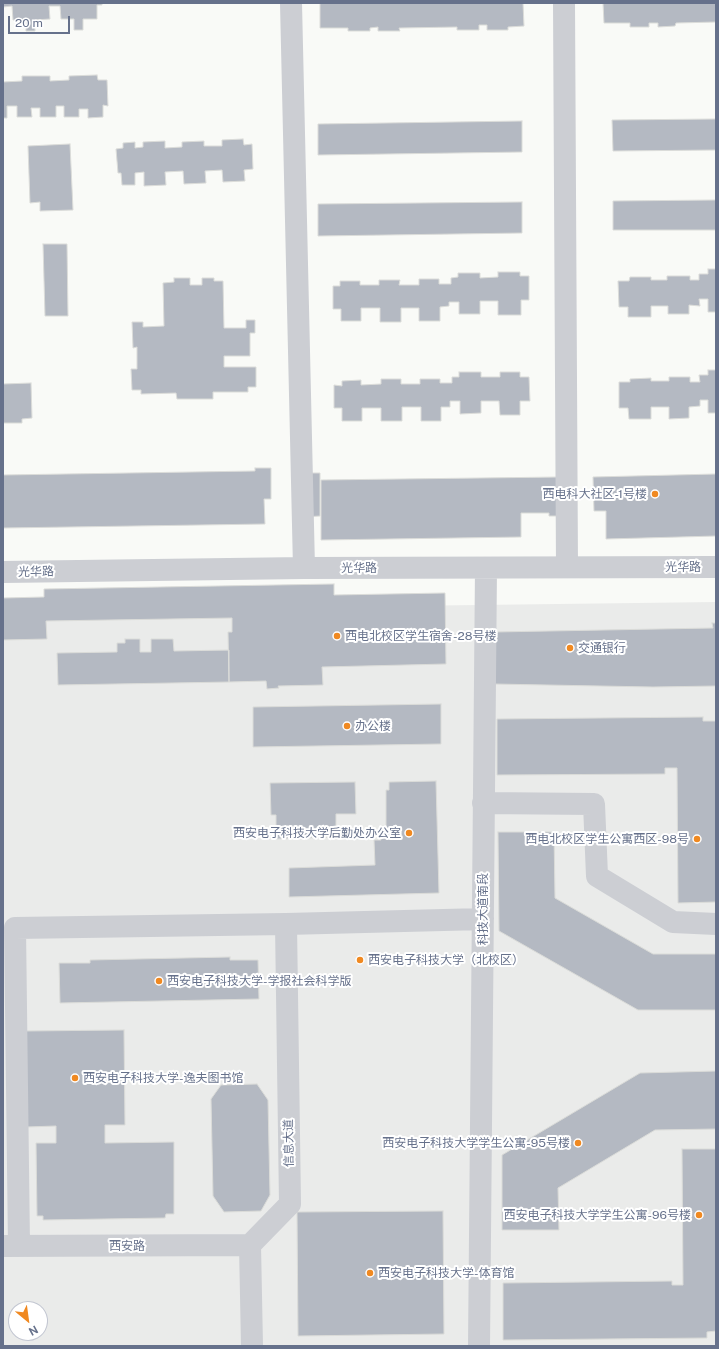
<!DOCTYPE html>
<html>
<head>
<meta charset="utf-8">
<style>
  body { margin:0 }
  #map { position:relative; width:719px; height:1349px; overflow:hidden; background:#f9faf7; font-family:"Public Sans",sans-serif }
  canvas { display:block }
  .frame { position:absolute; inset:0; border:4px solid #66718b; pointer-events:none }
  .north { position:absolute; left:8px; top:1301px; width:40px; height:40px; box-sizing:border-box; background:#fff; border:1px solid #c2c6d1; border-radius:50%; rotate:151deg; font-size:11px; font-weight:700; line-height:16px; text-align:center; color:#66718b }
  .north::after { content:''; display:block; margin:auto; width:14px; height:18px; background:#f08921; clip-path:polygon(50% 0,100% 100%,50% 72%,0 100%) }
  .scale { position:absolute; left:8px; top:16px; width:62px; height:18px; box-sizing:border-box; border:2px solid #66718b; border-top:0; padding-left:5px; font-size:12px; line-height:14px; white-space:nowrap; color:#66718b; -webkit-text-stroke:3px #fff; paint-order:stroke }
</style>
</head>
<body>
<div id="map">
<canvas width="719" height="1349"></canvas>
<div class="frame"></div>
<div class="north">N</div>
<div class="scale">20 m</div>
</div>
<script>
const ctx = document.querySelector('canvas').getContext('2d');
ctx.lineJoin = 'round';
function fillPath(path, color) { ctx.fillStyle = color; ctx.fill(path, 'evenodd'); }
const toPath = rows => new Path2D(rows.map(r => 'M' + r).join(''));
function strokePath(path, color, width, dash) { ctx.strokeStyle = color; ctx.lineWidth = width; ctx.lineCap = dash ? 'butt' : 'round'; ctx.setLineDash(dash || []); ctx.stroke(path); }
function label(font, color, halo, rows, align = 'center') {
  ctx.font = font + ' "Public Sans","Noto Sans SC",sans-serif'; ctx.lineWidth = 4; ctx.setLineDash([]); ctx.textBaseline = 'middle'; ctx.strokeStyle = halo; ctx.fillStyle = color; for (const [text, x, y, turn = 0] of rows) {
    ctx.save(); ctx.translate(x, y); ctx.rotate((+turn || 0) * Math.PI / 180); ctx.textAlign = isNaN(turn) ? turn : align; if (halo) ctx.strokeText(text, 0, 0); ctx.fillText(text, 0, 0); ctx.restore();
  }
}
fillPath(toPath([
  [716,602,716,1346,3,1346,3,611],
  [16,1309,40,1309,40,1333,16,1333]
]), '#eaebea');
const building = toPath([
  [3,3,102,3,102,5,97,5,97,19,83,19,83,30,74,30,74,19,61,19,60,6,49,6,50,19,35,20,35,31,26,31,26,20,13,20,12,6,3,7,3,3],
  [320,3,523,3,524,26,508,27,508,30,487,30,487,25,479,25,479,30,457,30,457,27,399,28,400,31,378,31,378,27,370,28,370,31,348,31,348,28,320,28,320,3],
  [603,3,716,3,716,22,676,23,675,26,658,27,658,23,649,23,649,27,630,27,630,23,604,23,603,3],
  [97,75,98,80,107,80,108,106,103,105,103,117,88,118,88,109,79,109,79,117,64,117,64,106,56,106,56,117,40,117,40,108,31,108,32,117,17,117,17,106,7,106,7,118,3,118,3,82,22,81,22,76,50,76,50,81,69,80,69,76,97,75],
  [716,119,716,150,613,151,612,120,716,119],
  [522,121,522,152,318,155,318,124,522,121],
  [243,139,244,145,252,144,253,169,244,170,245,181,223,182,222,170,205,171,206,183,184,184,183,171,165,172,166,185,144,186,144,172,135,173,135,185,122,185,121,173,118,173,116,149,123,148,123,143,135,142,135,148,143,147,143,142,165,141,165,148,182,147,182,142,204,141,204,146,222,146,222,140,243,139],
  [70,144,73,210,40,211,40,202,30,203,28,146,70,144],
  [716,200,716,230,613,230,613,201,716,200],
  [522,202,522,233,318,236,318,204,522,202],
  [43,244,67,244,68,316,45,316,43,244],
  [708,269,716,269,716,312,708,312,708,299,699,299,700,306,689,305,689,314,668,314,668,306,651,306,651,317,628,317,628,307,619,307,618,281,629,281,630,277,651,277,651,280,667,280,667,276,690,276,690,280,699,280,699,274,708,274,708,269],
  [498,272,520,272,520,276,529,276,529,300,521,300,521,315,498,315,498,301,480,301,480,314,459,314,459,302,449,302,449,306,440,307,440,321,419,321,419,308,401,308,401,322,380,322,380,308,361,308,361,321,341,321,341,309,333,309,333,286,340,286,340,281,360,281,360,285,379,285,379,280,400,280,399,285,419,285,419,279,439,279,439,284,451,284,451,278,458,277,458,273,480,273,480,278,498,277,498,272],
  [174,278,190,278,190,285,202,285,202,278,214,278,214,281,223,281,224,328,246,328,246,320,255,320,255,333,250,333,250,356,224,356,224,367,256,367,256,387,248,387,248,392,213,392,213,399,177,399,176,393,141,394,141,390,132,390,131,369,137,369,137,347,133,348,132,322,143,322,143,327,164,326,163,283,174,282,174,278],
  [708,370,716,370,716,413,708,413,708,400,700,400,700,406,689,407,689,418,669,419,669,407,651,407,651,419,629,419,628,408,619,408,619,382,630,382,630,379,651,378,651,381,669,381,669,377,690,377,690,382,700,382,699,375,708,375,708,370],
  [459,372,481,372,481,377,500,377,500,372,520,372,520,377,529,377,530,401,520,401,520,415,500,415,499,401,481,401,481,413,460,414,460,401,450,401,450,407,441,407,441,421,421,421,421,407,402,407,402,421,381,421,381,408,362,408,362,421,342,421,342,408,334,408,334,385,342,386,342,381,361,380,361,385,381,384,381,379,401,379,401,384,420,384,420,379,440,379,440,383,452,383,452,377,459,377,459,372],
  [31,383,32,418,22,419,22,423,3,423,3,384,31,383],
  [255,468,271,468,271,499,264,499,265,524,3,528,3,475,255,471,255,468],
  [303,473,320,473,320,516,303,517,303,473],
  [716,474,716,536,606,539,606,511,594,511,593,477,716,474],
  [560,477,564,516,549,516,549,513,521,513,521,537,321,540,321,480,560,477],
  [334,584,334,595,445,593,446,664,322,667,323,685,278,686,279,688,267,689,266,681,229,682,228,632,232,632,232,618,46,621,47,639,3,640,3,598,44,597,44,589,334,584],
  [712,623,716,623,716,686,653,687,494,684,494,632,713,628,712,623],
  [125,639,140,639,140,652,151,652,151,639,173,639,174,651,229,650,229,682,58,685,57,653,117,652,117,643,125,643,125,639],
  [441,704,441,744,253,747,253,707,441,704],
  [703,717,703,721,716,721,716,902,678,903,677,768,665,768,665,774,497,775,497,719,703,717],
  [436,781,439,893,289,897,289,868,375,865,374,840,381,840,381,826,386,826,386,790,389,790,389,782,436,781],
  [355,782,356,814,336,814,336,837,276,839,276,815,271,815,270,783,355,782],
  [498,832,554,832,555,898,653,954,716,954,716,1010,638,1010,499,931,498,832],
  [230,957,230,960,258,960,259,999,60,1003,59,963,90,963,90,960,230,957],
  [124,1030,125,1125,105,1125,105,1143,174,1142,174,1214,166,1214,165,1218,43,1220,43,1216,37,1216,36,1143,56,1143,56,1126,26,1127,25,1031,124,1030],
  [716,1071,716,1129,655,1130,558,1188,559,1230,502,1230,502,1155,640,1073,716,1071],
  [257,1084,268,1100,270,1195,261,1211,224,1212,213,1196,211,1099,221,1085,257,1084],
  [682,1149,716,1149,716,1331,707,1332,707,1338,503,1340,503,1283,672,1281,672,1285,683,1285,682,1149],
  [443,1211,444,1334,298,1336,297,1212,443,1211]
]);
fillPath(building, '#b4b9c2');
strokePath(building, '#dbdcd9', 1);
strokePath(toPath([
  [291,3,304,568],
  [564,3,567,567],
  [3,572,304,568,716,567],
  [483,803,594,804,597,876,673,922,716,924],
  [3,1246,250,1245],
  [19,1246,15,928,286,924,483,919],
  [252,1346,250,1245,290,1204,286,924],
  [479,1346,486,568]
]), '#ccced3', 22);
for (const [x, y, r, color] of [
  [655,494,4,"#f08921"],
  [337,636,4,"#f08921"],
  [570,648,4,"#f08921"],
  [347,726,4,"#f08921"],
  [409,833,4,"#f08921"],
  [697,839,4,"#f08921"],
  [360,960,4,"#f08921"],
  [159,981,4,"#f08921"],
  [75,1078,4,"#f08921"],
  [578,1143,4,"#f08921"],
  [699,1215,4,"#f08921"],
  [370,1273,4,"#f08921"]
]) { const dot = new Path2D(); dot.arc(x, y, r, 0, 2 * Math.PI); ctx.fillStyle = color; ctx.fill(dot); strokePath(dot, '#fff', 1.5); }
label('12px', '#66718b', '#fff', [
  ["西电科大社区-1号楼",647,494,"right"],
  ["西电北校区学生宿舍-28号楼",345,636],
  ["交通银行",578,648],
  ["办公楼",355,726],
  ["西安电子科技大学后勤处办公室",401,833,"right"],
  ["西电北校区学生公寓西区-98号",689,839,"right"],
  ["西安电子科技大学（北校区）",368,960],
  ["西安电子科技大学-学报社会科学版",167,981],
  ["西安电子科技大学-逸夫图书馆",83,1078],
  ["西安电子科技大学学生公寓-95号楼",570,1143,"right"],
  ["西安电子科技大学学生公寓-96号楼",691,1215,"right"],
  ["西安电子科技大学-体育馆",378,1273]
], 'left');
label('12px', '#66718b', '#fff', [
  ["光华路",683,567],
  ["光华路",359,568],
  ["光华路",36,572,-1],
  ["科技大道南段",483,909,-90],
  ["信息大道",289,1143,-91],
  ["西安路",127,1246]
]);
</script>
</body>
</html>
